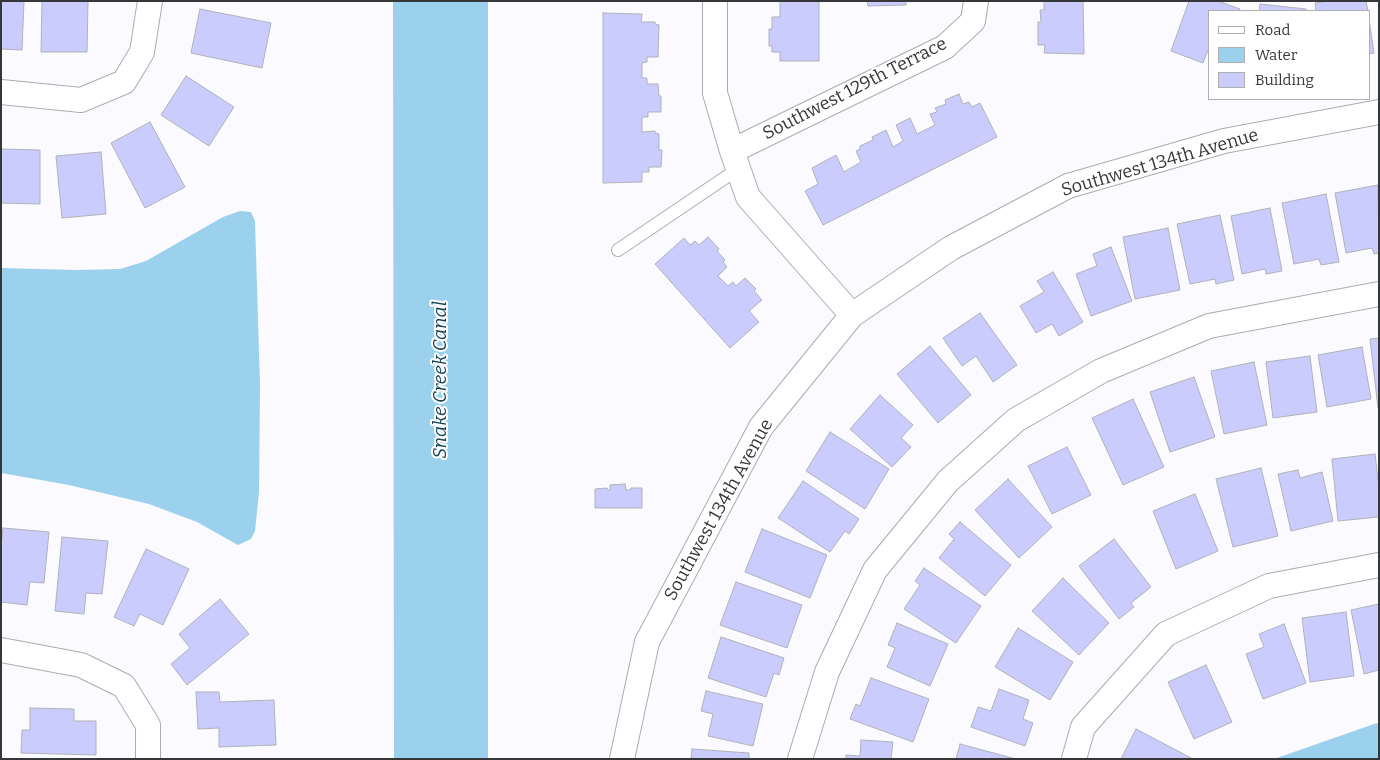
<!DOCTYPE html>
<html>
<head>
<meta charset="utf-8">
<style>
  body { margin:0 }
  #map { position:relative; width:1380px; height:760px; overflow:hidden; background:#fafaff; font-family:Bitter,serif }
  canvas { display:block }
  .frame { position:absolute; inset:0; border:2px solid #363739; pointer-events:none }
  .legend { position:absolute; left:1208px; top:10px; width:162px; height:90px; box-sizing:border-box; background:#fff; border:1px solid #afafb0; margin:0; padding:6px 9px; list-style:none; font-size:15px; color:#363739 }
  .legend li { display:flex; align-items:center; gap:10px; height:25px }
  .legend b { width:25px; border:1px solid #afafb0 }
</style>
</head>
<body>
<div id="map">
<canvas width="1380" height="760"></canvas>
<div class="frame"></div>
<ul class="legend">
<li><b style="height:6px;background:#fff"></b>Road</li>
<li><b style="height:14px;background:#9bd1ed"></b>Water</li>
<li><b style="height:14px;background:#caccfd"></b>Building</li>
</ul>
</div>
<script>
const ctx = document.querySelector('canvas').getContext('2d');
ctx.lineJoin = 'round';
function fillPath(path, color) { ctx.fillStyle = color; ctx.fill(path, 'evenodd'); }
const toPath = rows => new Path2D(rows.map(r => 'M' + r).join(''));
function strokePath(path, color, width, dash) { ctx.strokeStyle = color; ctx.lineWidth = width; ctx.lineCap = dash ? 'butt' : 'round'; ctx.setLineDash(dash || []); ctx.stroke(path); }
function label(font, color, halo, rows, align = 'center') {
  ctx.font = font + ' Bitter,serif'; ctx.lineWidth = 4; ctx.setLineDash([]); ctx.textBaseline = 'middle'; ctx.strokeStyle = halo; ctx.fillStyle = color; for (const [text, x, y, turn = 0] of rows) {
    ctx.save(); ctx.translate(x, y); ctx.rotate((+turn || 0) * Math.PI / 180); ctx.textAlign = isNaN(turn) ? turn : align; if (halo) ctx.strokeText(text, 0, 0); ctx.fillText(text, 0, 0); ctx.restore();
  }
}
fillPath(toPath([
  [393,1,488,1,488,759,394,759],
  [240,211,251,212,255,221,260,385,259,492,255,531,251,539,238,545,197,522,149,504,69,485,1,473,1,268,77,270,120,269,146,261,223,217],
  [1379,723,1379,759,1274,759,1374,724]
]), '#9bd1ed');
const building = toPath([
  [1,1,24,1,22,50,1,49,1,1],
  [42,1,88,1,87,52,41,52,42,1],
  [780,1,819,1,819,61,780,61,780,52,772,52,772,46,769,46,769,29,772,29,772,17,780,17,780,1],
  [867,1,906,1,906,5,868,6,867,1],
  [1044,1,1083,1,1084,54,1044,53,1045,45,1038,45,1038,22,1041,22,1040,10,1044,10,1044,1],
  [1189,1,1218,1,1240,9,1239,11,1209,11,1209,48,1203,63,1171,51,1189,1],
  [1329,1,1366,1,1368,11,1316,11,1315,3,1329,1],
  [1260,4,1306,9,1306,11,1259,11,1260,4],
  [200,9,271,23,262,68,191,53,200,9],
  [603,13,642,14,641,22,655,22,655,24,659,25,658,57,647,57,647,62,642,63,642,78,647,78,647,84,658,84,659,96,661,96,661,112,648,112,648,117,642,117,642,132,655,131,655,133,659,134,659,150,662,150,661,167,649,167,649,172,642,172,642,182,603,183,603,13],
  [1369,19,1374,53,1369,54,1369,19],
  [186,76,234,107,209,146,161,115,186,76],
  [959,94,963,104,969,102,972,107,980,103,997,137,823,225,805,191,818,184,812,168,836,155,844,172,861,162,856,151,860,149,860,146,873,140,872,137,886,130,893,147,903,141,896,125,910,118,917,134,935,125,930,114,937,112,935,108,946,104,945,100,959,94],
  [150,122,185,187,145,208,111,143,150,122],
  [1,149,40,150,40,204,1,203,1,149],
  [101,152,106,214,62,218,56,156,101,152],
  [1378,185,1379,253,1374,254,1372,248,1346,253,1335,193,1378,185],
  [1326,194,1339,262,1321,265,1319,259,1294,264,1282,203,1326,194],
  [1270,208,1282,271,1266,274,1265,269,1242,274,1231,216,1270,208],
  [1220,215,1234,280,1216,284,1215,279,1190,284,1177,224,1220,215],
  [1168,228,1180,290,1135,299,1123,237,1168,228],
  [708,237,719,249,717,251,725,260,723,262,727,267,718,276,728,286,733,282,736,286,745,278,756,289,754,291,762,300,749,311,759,322,730,348,655,264,684,238,690,245,695,241,699,245,708,237],
  [1111,247,1132,301,1091,316,1076,274,1097,266,1093,254,1111,247],
  [1053,272,1083,322,1059,336,1052,324,1036,333,1020,306,1044,292,1037,281,1053,272],
  [980,313,1017,365,993,382,976,356,962,366,943,338,980,313],
  [1379,338,1379,408,1378,408,1370,339,1379,338],
  [930,346,971,395,938,423,897,374,930,346],
  [1362,347,1371,399,1327,407,1318,355,1362,347],
  [1310,356,1317,412,1273,418,1266,362,1310,356],
  [1254,362,1267,425,1224,434,1211,371,1254,362],
  [1194,377,1215,437,1170,452,1150,392,1194,377],
  [880,395,913,425,901,438,911,447,892,467,850,429,880,395],
  [1133,399,1164,467,1123,485,1092,418,1133,399],
  [830,432,889,469,865,509,806,471,830,432],
  [1067,447,1091,495,1052,514,1028,466,1067,447],
  [1375,454,1379,488,1379,517,1338,521,1332,459,1375,454],
  [1261,468,1278,536,1233,547,1216,479,1261,468],
  [1298,470,1300,478,1322,472,1333,521,1291,531,1278,474,1298,470],
  [1008,479,1052,527,1019,558,975,510,1008,479],
  [803,481,859,519,849,534,845,531,830,552,778,518,803,481],
  [625,484,626,490,630,490,631,488,642,488,642,508,595,508,595,489,607,488,608,490,610,490,610,485,625,484],
  [1195,494,1218,551,1176,569,1153,511,1195,494],
  [960,522,1011,565,985,596,939,558,954,539,949,534,960,522],
  [3,528,49,532,44,583,30,582,27,605,1,602,1,547,3,528],
  [762,529,827,555,810,598,745,572,762,529],
  [62,537,108,541,102,594,86,593,84,614,55,611,62,537],
  [1114,539,1151,587,1131,603,1134,607,1119,619,1079,566,1114,539],
  [146,549,189,569,163,625,140,614,134,626,114,617,146,549],
  [924,568,981,606,956,643,904,609,920,585,915,581,924,568],
  [1063,578,1109,623,1079,655,1032,611,1063,578],
  [736,582,802,605,787,648,720,625,736,582],
  [220,599,249,634,187,685,171,664,190,648,179,634,220,599],
  [1379,604,1379,670,1364,674,1351,610,1379,604],
  [1346,612,1354,676,1310,682,1302,618,1346,612],
  [897,623,948,644,930,686,887,667,895,648,888,645,897,623],
  [1284,624,1306,683,1263,699,1246,654,1264,647,1259,634,1284,624],
  [1018,628,1073,662,1050,700,995,667,1018,628],
  [721,637,784,658,779,675,774,673,766,697,708,678,721,637],
  [1206,665,1232,722,1194,739,1168,682,1206,665],
  [871,678,929,699,913,742,850,719,856,704,860,706,871,678],
  [999,689,1029,700,1023,719,1033,723,1025,746,971,727,978,707,991,711,999,689],
  [706,691,763,704,753,746,708,736,713,714,701,711,706,691],
  [196,692,219,692,220,702,274,700,276,745,219,747,219,728,198,729,196,692],
  [30,708,74,709,74,721,96,721,96,755,21,753,22,730,30,730,30,708],
  [1136,729,1193,759,1121,759,1136,729],
  [861,740,893,742,891,759,846,759,846,755,860,756,861,740],
  [960,744,1016,759,956,759,960,744],
  [692,749,749,753,749,759,691,759,692,749]
]);
fillPath(building, '#caccfd');
strokePath(building, '#b1b2b7', 1);
const lane = toPath([
  [618,250,738,169]
]);
const street = toPath([
  [715,1,715,93,732,151,748,197,852,315],
  [1,92,81,100,124,82,142,52,150,1],
  [732,151,945,47,973,21,976,1],
  [1,650,81,665,124,686,148,725,148,759],
  [622,759,647,642,761,427,852,315,951,248,1068,186,1224,141,1379,112],
  [800,759,827,672,875,570,948,481,1016,420,1101,371,1209,326,1379,294],
  [1074,759,1083,727,1166,634,1269,586,1379,565]
]);
strokePath(lane, '#abacb1', 14);
strokePath(street, '#abacb1', 26);
strokePath(lane, '#fff', 12);
strokePath(street, '#fff', 24);
label('18px', '#363739', '#fff', [
  ["Southwest 129th Terrace",855,89,-27],
  ["Southwest 134th Avenue",1160,163,-16],
  ["Southwest 134th Avenue",719,510,-61]
]);
label('italic 19px', '#174357', '#fff', [
  ["Snake Creek Canal",441,380,-90]
]);
</script>
</body>
</html>
